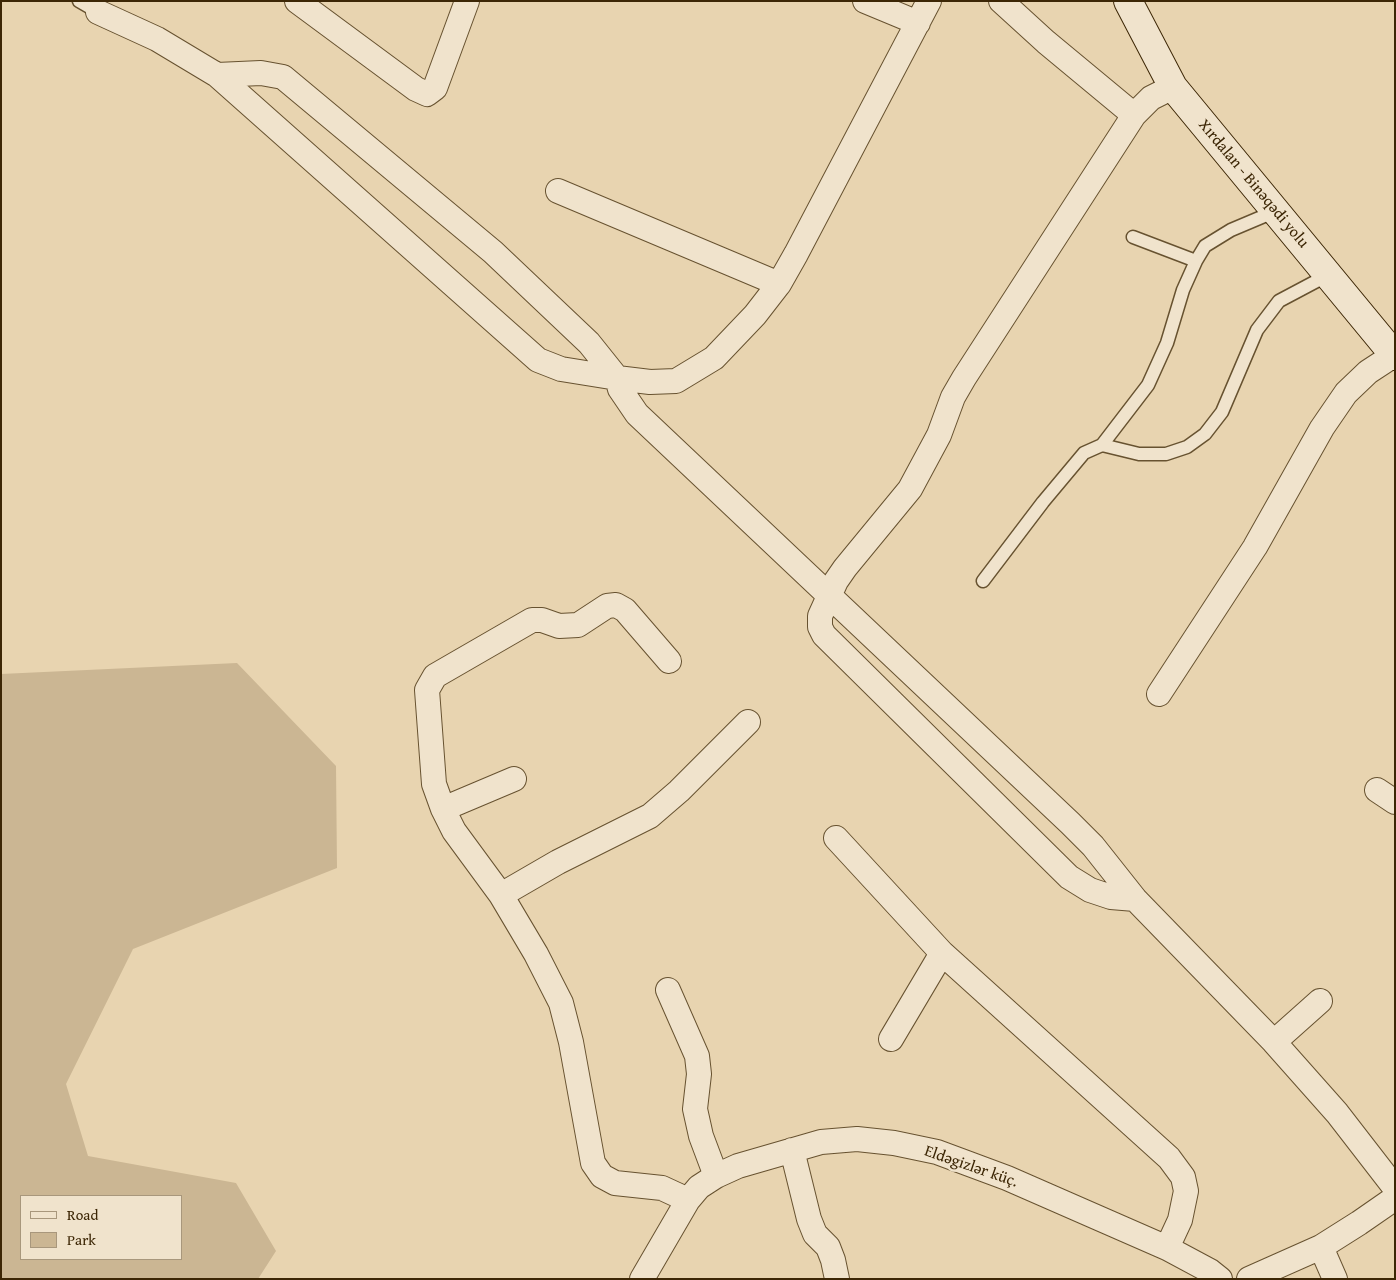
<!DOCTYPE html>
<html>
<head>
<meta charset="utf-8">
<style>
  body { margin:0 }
  #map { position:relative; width:1396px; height:1280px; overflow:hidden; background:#e8d4b0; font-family:"Gentium Book Plus",serif }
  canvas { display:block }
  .frame { position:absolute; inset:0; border:2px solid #3c2605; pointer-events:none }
  .legend { position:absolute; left:20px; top:1195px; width:162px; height:65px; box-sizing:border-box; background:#f0e3cc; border:1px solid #a8977c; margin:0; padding:6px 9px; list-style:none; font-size:15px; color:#3c2605 }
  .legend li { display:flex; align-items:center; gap:10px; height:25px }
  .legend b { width:25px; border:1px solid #a8977c }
</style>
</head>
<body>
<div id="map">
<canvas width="1396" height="1280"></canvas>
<div class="frame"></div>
<ul class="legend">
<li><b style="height:6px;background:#f0e3cc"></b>Road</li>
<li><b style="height:14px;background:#cbb693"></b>Park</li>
</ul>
</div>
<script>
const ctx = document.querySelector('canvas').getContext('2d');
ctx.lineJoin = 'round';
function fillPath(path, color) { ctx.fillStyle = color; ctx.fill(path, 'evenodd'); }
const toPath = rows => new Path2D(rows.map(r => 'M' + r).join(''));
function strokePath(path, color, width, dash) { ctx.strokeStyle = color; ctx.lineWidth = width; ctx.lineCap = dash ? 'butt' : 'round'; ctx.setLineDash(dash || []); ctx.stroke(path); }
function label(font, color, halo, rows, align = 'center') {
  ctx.font = font + ' "Gentium Book Plus",serif'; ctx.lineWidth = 5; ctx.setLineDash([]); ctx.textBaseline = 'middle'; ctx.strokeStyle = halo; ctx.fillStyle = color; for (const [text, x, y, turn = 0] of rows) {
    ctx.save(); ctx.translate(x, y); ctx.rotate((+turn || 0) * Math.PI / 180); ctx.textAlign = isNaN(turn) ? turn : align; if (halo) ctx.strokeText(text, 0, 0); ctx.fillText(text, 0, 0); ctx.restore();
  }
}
fillPath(toPath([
  [237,663,336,766,337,868,133,949,66,1084,88,1156,236,1183,276,1251,258,1279,1,1279,1,674],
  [21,1196,181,1196,181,1259,21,1259]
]), '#cbb693');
const lane = toPath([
  [79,1,98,12],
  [1133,237,1196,261],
  [1102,445,1148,385,1167,343,1183,290,1196,261,1205,246,1231,230,1276,211],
  [983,581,1043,502,1084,453,1102,445,1139,454,1166,454,1187,447,1205,434,1222,412,1257,330,1279,301,1328,275]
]);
const street = toPath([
  [297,1,416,89,427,94,435,88,467,1],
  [865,1,918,23],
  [1001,1,1046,42,1134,115],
  [98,12,157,39,217,75,261,73,283,77,493,252,589,343,617,378,620,389,637,414,1070,823,1093,846,1135,899,1274,1042,1337,1113,1395,1188],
  [217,75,538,360,561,369,617,378,650,382,676,381,714,358,755,315,779,284,796,254,929,1],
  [558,191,779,284],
  [669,661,625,610,616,605,607,606,578,625,559,626,542,620,532,620,435,676,427,690,434,784,443,809,454,831,501,895,536,954,561,1003,571,1042,593,1163,602,1176,615,1183,662,1188,688,1200],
  [1159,694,1255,547,1322,428,1346,393,1368,372,1394,355],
  [1377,790,1395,802],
  [443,809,514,779],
  [836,838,942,953,1169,1158,1183,1177,1186,1191,1180,1220,1167,1248],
  [501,895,558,862,650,816,679,791,748,722],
  [1135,899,1111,897,1090,890,1069,877,824,635,820,627,820,616,836,581,845,568,910,489,939,435,953,397,964,378,1134,115,1151,98,1173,87],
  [668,990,697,1056,699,1074,695,1109,701,1136,716,1176],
  [891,1039,942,953],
  [1274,1042,1320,1001],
  [792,1150,809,1219,815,1234,828,1247,833,1260,837,1279],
  [1321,1247,1335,1279],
  [642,1279,688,1200,699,1187,716,1176,738,1166,821,1142,857,1139,894,1143,937,1152,1007,1178,1167,1248,1210,1271,1220,1279],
  [1249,1279,1321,1247,1359,1223,1395,1198]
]);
const secondary = toPath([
  [1128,1,1173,87,1395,356]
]);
strokePath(lane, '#675230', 15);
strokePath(street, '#675230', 26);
strokePath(secondary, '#3c2605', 30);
strokePath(lane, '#f0e3cc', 12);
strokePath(street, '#f0e3cc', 24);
strokePath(secondary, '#f0e3cc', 28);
label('16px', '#3c2605', '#f0e3cc', [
  ["Xırdalan - Binəqədi yolu",1253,184,50],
  ["Eldəgizlər küç.",971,1167,19]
]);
</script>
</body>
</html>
